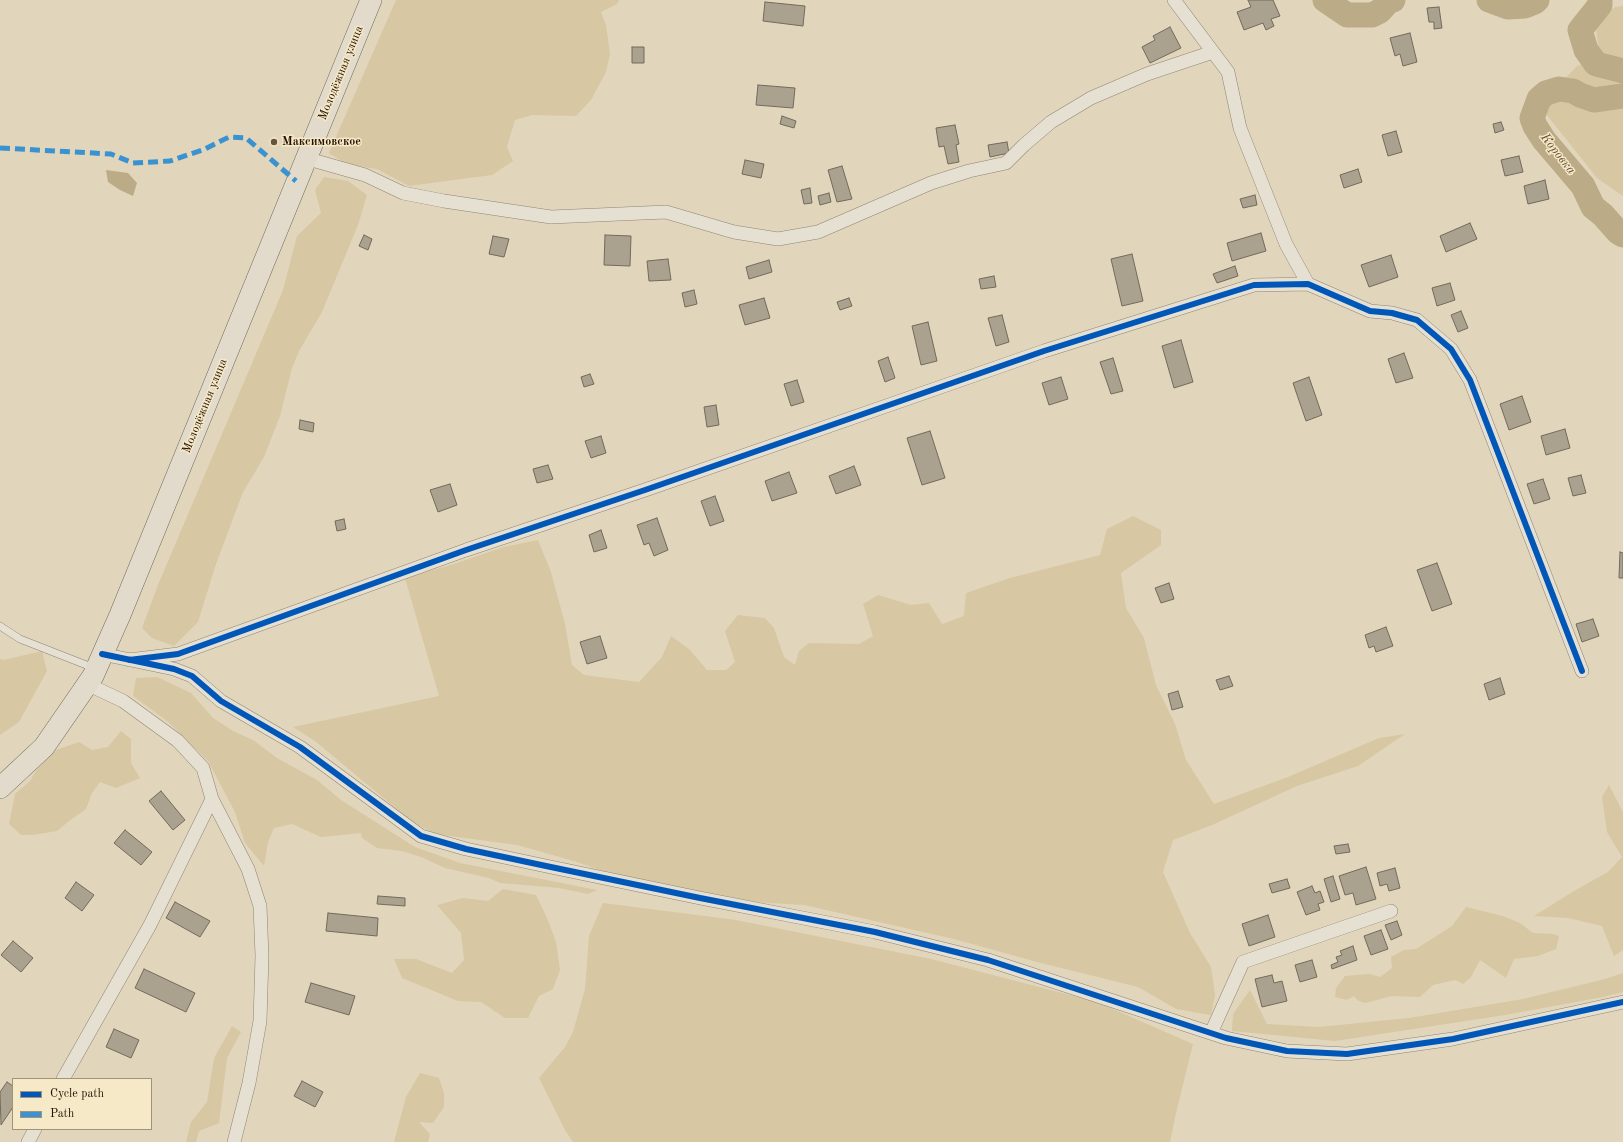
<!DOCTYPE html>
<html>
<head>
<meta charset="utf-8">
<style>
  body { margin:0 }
  #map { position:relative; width:1623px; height:1142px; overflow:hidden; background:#e1d6bb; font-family:"Old Standard TT",serif }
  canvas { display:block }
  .legend { position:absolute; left:12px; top:1078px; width:140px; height:52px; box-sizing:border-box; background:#f6e9c8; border:1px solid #a29378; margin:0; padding:5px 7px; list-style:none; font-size:12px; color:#241100 }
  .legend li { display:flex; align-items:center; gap:8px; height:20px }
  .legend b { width:20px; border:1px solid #a29378 }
</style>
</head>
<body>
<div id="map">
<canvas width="1623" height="1142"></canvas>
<ul class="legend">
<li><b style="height:5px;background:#0057b8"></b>Cycle path</li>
<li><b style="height:5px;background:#3b92d0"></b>Path</li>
</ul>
</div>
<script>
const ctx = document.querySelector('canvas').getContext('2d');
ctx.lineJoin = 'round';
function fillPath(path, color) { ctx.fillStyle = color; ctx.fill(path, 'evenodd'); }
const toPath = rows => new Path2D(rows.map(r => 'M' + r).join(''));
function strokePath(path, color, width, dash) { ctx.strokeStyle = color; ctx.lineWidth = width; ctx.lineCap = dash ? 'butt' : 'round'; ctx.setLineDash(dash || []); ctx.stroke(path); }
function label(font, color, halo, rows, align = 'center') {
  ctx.font = font + ' "Old Standard TT",serif'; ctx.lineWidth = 3; ctx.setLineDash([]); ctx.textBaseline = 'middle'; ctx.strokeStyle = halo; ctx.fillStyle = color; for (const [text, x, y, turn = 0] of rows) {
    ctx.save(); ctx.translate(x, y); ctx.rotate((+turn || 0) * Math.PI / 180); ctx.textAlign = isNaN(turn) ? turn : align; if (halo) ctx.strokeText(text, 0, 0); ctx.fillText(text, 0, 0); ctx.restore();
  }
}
fillPath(toPath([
  [396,0,619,0,617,4,601,12,606,25,610,54,606,72,591,100,576,116,532,115,515,120,507,147,513,161,492,175,409,186,377,169,346,164,329,153],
  [1623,6,1623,196,1597,178,1546,114,1556,88,1577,66,1600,58,1595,21,1615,7],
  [324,177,348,181,367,195,358,225,322,312,299,351,292,368,280,416,264,457,243,492,216,564,198,622,174,646,152,638,142,628,158,585,283,290,297,236,321,213,315,190],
  [1133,516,1161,530,1161,545,1121,573,1126,608,1144,638,1156,685,1175,724,1186,760,1214,804,1288,777,1379,738,1405,734,1358,766,1297,786,1212,825,1173,840,1163,872,1190,933,1211,967,1215,995,1211,1015,1176,1009,1138,987,1037,962,954,939,804,905,754,902,716,894,628,880,574,861,517,845,435,834,411,821,315,741,293,727,439,696,405,578,454,564,504,547,538,540,551,572,565,624,572,665,584,675,639,682,662,657,671,636,689,649,707,670,726,670,735,662,725,631,738,615,765,618,774,628,784,657,795,665,799,651,809,643,859,644,873,636,863,604,878,595,911,605,929,603,942,624,964,616,966,593,1010,578,1100,555,1107,529],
  [42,651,47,671,19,722,0,735,0,659,4,660],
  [157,677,191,693,213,718,233,731,253,740,277,758,317,780,341,800,415,847,460,863,597,890,588,894,559,888,500,883,489,878,445,868,421,857,402,851,377,848,362,838,361,833,321,837,292,824,274,828,268,842,264,866,245,843,235,812,208,761,167,721,133,696,136,678],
  [121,731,131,739,131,763,140,778,116,788,100,782,92,793,86,809,69,821,57,831,33,835,21,835,9,824,15,794,30,781,39,766,56,750,79,742,92,750,108,747],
  [1609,785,1623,812,1623,950,1614,956,1602,926,1568,918,1534,916,1574,891,1608,872,1622,857,1607,832,1602,797],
  [503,889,536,895,547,918,556,942,560,970,553,989,539,996,528,1018,505,1018,481,1002,458,1001,402,978,394,959,416,959,452,973,464,960,461,933,437,905,463,898,488,901],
  [603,903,736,920,931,959,1097,1002,1193,1044,1176,1113,1170,1142,573,1142,565,1130,539,1078,565,1047,573,1032,585,989,589,936],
  [1466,907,1503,916,1520,923,1533,933,1553,934,1559,936,1556,949,1538,956,1514,959,1506,978,1480,960,1471,977,1463,984,1455,980,1433,985,1420,997,1392,996,1365,1003,1357,1000,1354,996,1347,1000,1335,997,1336,988,1345,976,1369,974,1380,977,1392,968,1391,957,1404,950,1416,949,1452,926],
  [1623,973,1623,992,1603,997,1505,1015,1335,1041,1232,1031,1233,1014,1250,990,1267,1024,1319,1027,1409,1018,1523,999,1605,979],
  [232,1026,241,1032,227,1058,219,1123,199,1131,196,1142,186,1142,191,1122,207,1102,214,1058],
  [420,1073,439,1078,444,1093,444,1107,433,1123,419,1122,430,1134,428,1142,394,1142,406,1097]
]), '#d7c7a2');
fillPath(toPath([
  [106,170,128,173,137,183,133,196,120,190,108,182]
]), '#bbab87');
strokePath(toPath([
  [1325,0,1347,15,1372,15,1380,11,1389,1,1393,0],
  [1489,0,1508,7,1525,6,1535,2,1537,0],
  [1600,0,1600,5,1580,30,1586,50,1596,64,1623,71],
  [1623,96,1594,100,1580,95,1573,91,1559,89,1546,93,1539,99,1532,118,1535,126,1544,140,1583,186,1593,207,1603,215,1618,232,1623,235]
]), '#bbab87', 25);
const building = toPath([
  [1248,0,1273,0,1280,16,1271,19,1274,26,1266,30,1263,23,1244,30,1237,12,1251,7,1248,0],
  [765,2,805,6,803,26,763,21,765,2],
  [1439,7,1442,28,1434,29,1434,22,1429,22,1427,8,1439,7],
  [1170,27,1181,48,1150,63,1142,47,1155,40,1153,36,1170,27],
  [1410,33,1417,62,1403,66,1400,54,1395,56,1390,38,1410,33],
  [632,47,644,47,644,63,632,63,632,47],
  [758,85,795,88,793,108,756,105,758,85],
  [782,116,796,121,794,128,780,124,782,116],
  [1501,122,1504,130,1495,133,1493,124,1501,122],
  [955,125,959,144,956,145,959,162,948,164,944,146,939,147,936,128,955,125],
  [1396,131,1402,152,1388,156,1382,135,1396,131],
  [1007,142,1009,153,990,157,988,145,1007,142],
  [1519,156,1523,172,1505,176,1501,160,1519,156],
  [745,160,764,164,761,178,742,174,745,160],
  [842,166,852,199,837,202,828,170,842,166],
  [1358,169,1362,182,1344,188,1340,175,1358,169],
  [1545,180,1549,199,1528,204,1524,186,1545,180],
  [810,188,812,203,804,204,801,190,810,188],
  [829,193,831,202,820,205,818,196,829,193],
  [1255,195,1257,205,1243,208,1240,199,1255,195],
  [1470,223,1477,239,1446,252,1440,236,1470,223],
  [1261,233,1266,251,1232,261,1227,243,1261,233],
  [364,235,372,239,368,250,359,246,364,235],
  [605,235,631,236,630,266,604,265,605,235],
  [493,236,509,239,504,257,489,254,493,236],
  [1132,254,1143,301,1122,306,1111,259,1132,254],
  [1391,255,1398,277,1369,287,1361,265,1391,255],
  [668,259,671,280,649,281,647,261,668,259],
  [769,260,772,272,749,279,746,267,769,260],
  [1235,266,1238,276,1217,283,1213,274,1235,266],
  [994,276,996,287,981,289,979,279,994,276],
  [1450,283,1455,300,1437,306,1432,288,1450,283],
  [694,290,697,304,685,307,682,293,694,290],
  [764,298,770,318,745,325,739,305,764,298],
  [849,298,852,306,840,310,837,302,849,298],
  [1461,311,1468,328,1458,332,1451,315,1461,311],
  [1002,315,1009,342,996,346,988,318,1002,315],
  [928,322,937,361,921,365,912,326,928,322],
  [1181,340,1193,382,1174,388,1162,346,1181,340],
  [1404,353,1413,378,1396,383,1388,359,1404,353],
  [888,357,895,378,885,382,878,361,888,357],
  [1113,358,1123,391,1111,394,1100,362,1113,358],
  [590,374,594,384,584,387,581,377,590,374],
  [1061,377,1068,399,1049,405,1042,383,1061,377],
  [1309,377,1322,415,1306,421,1293,383,1309,377],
  [797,380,804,402,791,406,784,384,797,380],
  [1522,396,1531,422,1509,430,1500,404,1522,396],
  [716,405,719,425,707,427,704,407,716,405],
  [300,420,314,423,313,432,299,429,300,420],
  [1565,429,1570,448,1546,455,1541,436,1565,429],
  [930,431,945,478,922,485,907,438,930,431],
  [601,436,606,453,591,458,585,441,601,436],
  [548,465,553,479,537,483,533,469,548,465],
  [854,466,861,485,836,494,829,476,854,466],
  [789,472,797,493,772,501,765,481,789,472],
  [1581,475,1586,493,1573,496,1568,478,1581,475],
  [1543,479,1550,499,1534,504,1527,484,1543,479],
  [450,484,457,505,438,512,430,490,450,484],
  [715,496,724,521,710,526,701,501,715,496],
  [657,518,668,550,654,556,649,543,644,545,637,525,657,518],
  [344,519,346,529,337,531,335,521,344,519],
  [601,530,607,548,594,552,589,535,601,530],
  [1620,552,1623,553,1623,578,1619,578,1620,552],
  [1437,563,1452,604,1432,611,1417,570,1437,563],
  [1169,583,1174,599,1161,603,1155,588,1169,583],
  [1593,619,1599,636,1582,642,1576,624,1593,619],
  [1386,627,1393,646,1376,652,1374,646,1369,648,1365,635,1386,627],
  [600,636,607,658,587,664,580,642,600,636],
  [1229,676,1233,686,1220,690,1216,680,1229,676],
  [1500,678,1505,694,1489,700,1484,684,1500,678],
  [1178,691,1183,707,1172,710,1168,694,1178,691],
  [161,791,185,820,173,830,149,801,161,791],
  [125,830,152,852,141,865,114,843,125,830],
  [1348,844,1350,852,1336,854,1334,846,1348,844],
  [1366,867,1376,899,1356,905,1353,893,1345,895,1339,876,1366,867],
  [1395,868,1400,888,1389,891,1387,884,1380,886,1377,873,1395,868],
  [1333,876,1340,899,1331,902,1324,879,1333,876],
  [1287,879,1290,888,1272,893,1269,884,1287,879],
  [76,882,94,895,82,911,65,898,76,882],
  [1312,886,1315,893,1320,891,1324,902,1318,904,1320,910,1306,915,1297,892,1312,886],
  [378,896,405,898,405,906,377,904,378,896],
  [175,902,210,921,200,937,166,918,175,902],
  [328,913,378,918,377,936,326,931,328,913],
  [1268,915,1275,937,1249,946,1242,924,1268,915],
  [1397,921,1402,935,1391,940,1385,925,1397,921],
  [1381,930,1388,949,1371,955,1364,936,1381,930],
  [13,941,33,958,21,972,1,955,13,941],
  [1353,946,1357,960,1332,969,1331,965,1338,962,1336,957,1342,955,1340,951,1353,946],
  [1312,960,1317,977,1300,982,1295,965,1312,960],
  [144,969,195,993,186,1012,135,988,144,969],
  [1272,975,1274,983,1282,981,1287,1001,1262,1007,1255,979,1272,975],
  [311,983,355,996,349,1015,305,1002,311,983],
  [114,1029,139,1040,131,1058,106,1047,114,1029],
  [302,1081,323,1092,315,1107,294,1096,302,1081],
  [7,1082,13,1086,13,1107,1,1125,0,1092,7,1082]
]);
fillPath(building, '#aaa18f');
strokePath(building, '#726a5b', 1);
const lane = toPath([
  [0,626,20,639,94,668]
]);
const street = toPath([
  [1174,0,1228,72,1240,128,1286,244,1308,284],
  [305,158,365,175,403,193,444,201,551,217,666,212,734,232,778,239,818,232,931,183,969,171,1006,163,1024,145,1051,122,1091,98,1147,74,1213,52],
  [102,654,174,669,192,676,221,701,300,747,421,836,466,849,546,866,700,898,875,932,988,960,1226,1038,1287,1051,1347,1054,1453,1039,1623,1002],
  [129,660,178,654,466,550,645,490,1044,351,1254,285,1308,284,1370,311,1392,313,1417,320,1451,349,1470,380,1582,671],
  [87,684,123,701,178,741,203,768,212,799,248,869,260,906,262,956,260,1021,249,1083,234,1142],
  [1211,1033,1243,962,1391,911],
  [63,1079,150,925,212,799],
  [28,1142,35,1129]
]);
const primary = toPath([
  [0,788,44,747,93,676,120,615,371,0]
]);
strokePath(lane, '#8d8574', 8);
strokePath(street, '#8d8574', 14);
strokePath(primary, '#726a5b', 22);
strokePath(lane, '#e6e0d3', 7);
strokePath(street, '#e6e0d3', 13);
strokePath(primary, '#e2dbcb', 21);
strokePath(toPath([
  [0,148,111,154,133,163,170,161,205,149,229,137,246,138,296,181]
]), '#3b92d0', 5, [10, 5]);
strokePath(toPath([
  [102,654,174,669,192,676,221,701,300,747,421,836,466,849,546,866,700,898,875,932,988,960,1226,1038,1287,1051,1347,1054,1453,1039,1623,1002],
  [129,660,178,654,466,550,645,490,1044,351,1254,285,1308,284,1370,311,1392,313,1417,320,1451,349,1470,380,1582,671]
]), '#0057b8', 6);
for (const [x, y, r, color] of [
  [274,142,4,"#665641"]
]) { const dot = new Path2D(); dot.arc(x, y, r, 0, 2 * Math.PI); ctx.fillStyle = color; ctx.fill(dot); strokePath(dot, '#f6e9c8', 1.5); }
label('12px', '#241100', '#f6e9c8', [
  ["Молодёжная улица",341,73,-68],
  ["Молодёжная улица",205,406,-68]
]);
label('bold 12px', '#241100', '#f6e9c8', [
  ["Максимовское",282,142]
], 'left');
label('italic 13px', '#614e33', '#f6e9c8', [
  ["Коровка",1558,154,52]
]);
</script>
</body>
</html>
